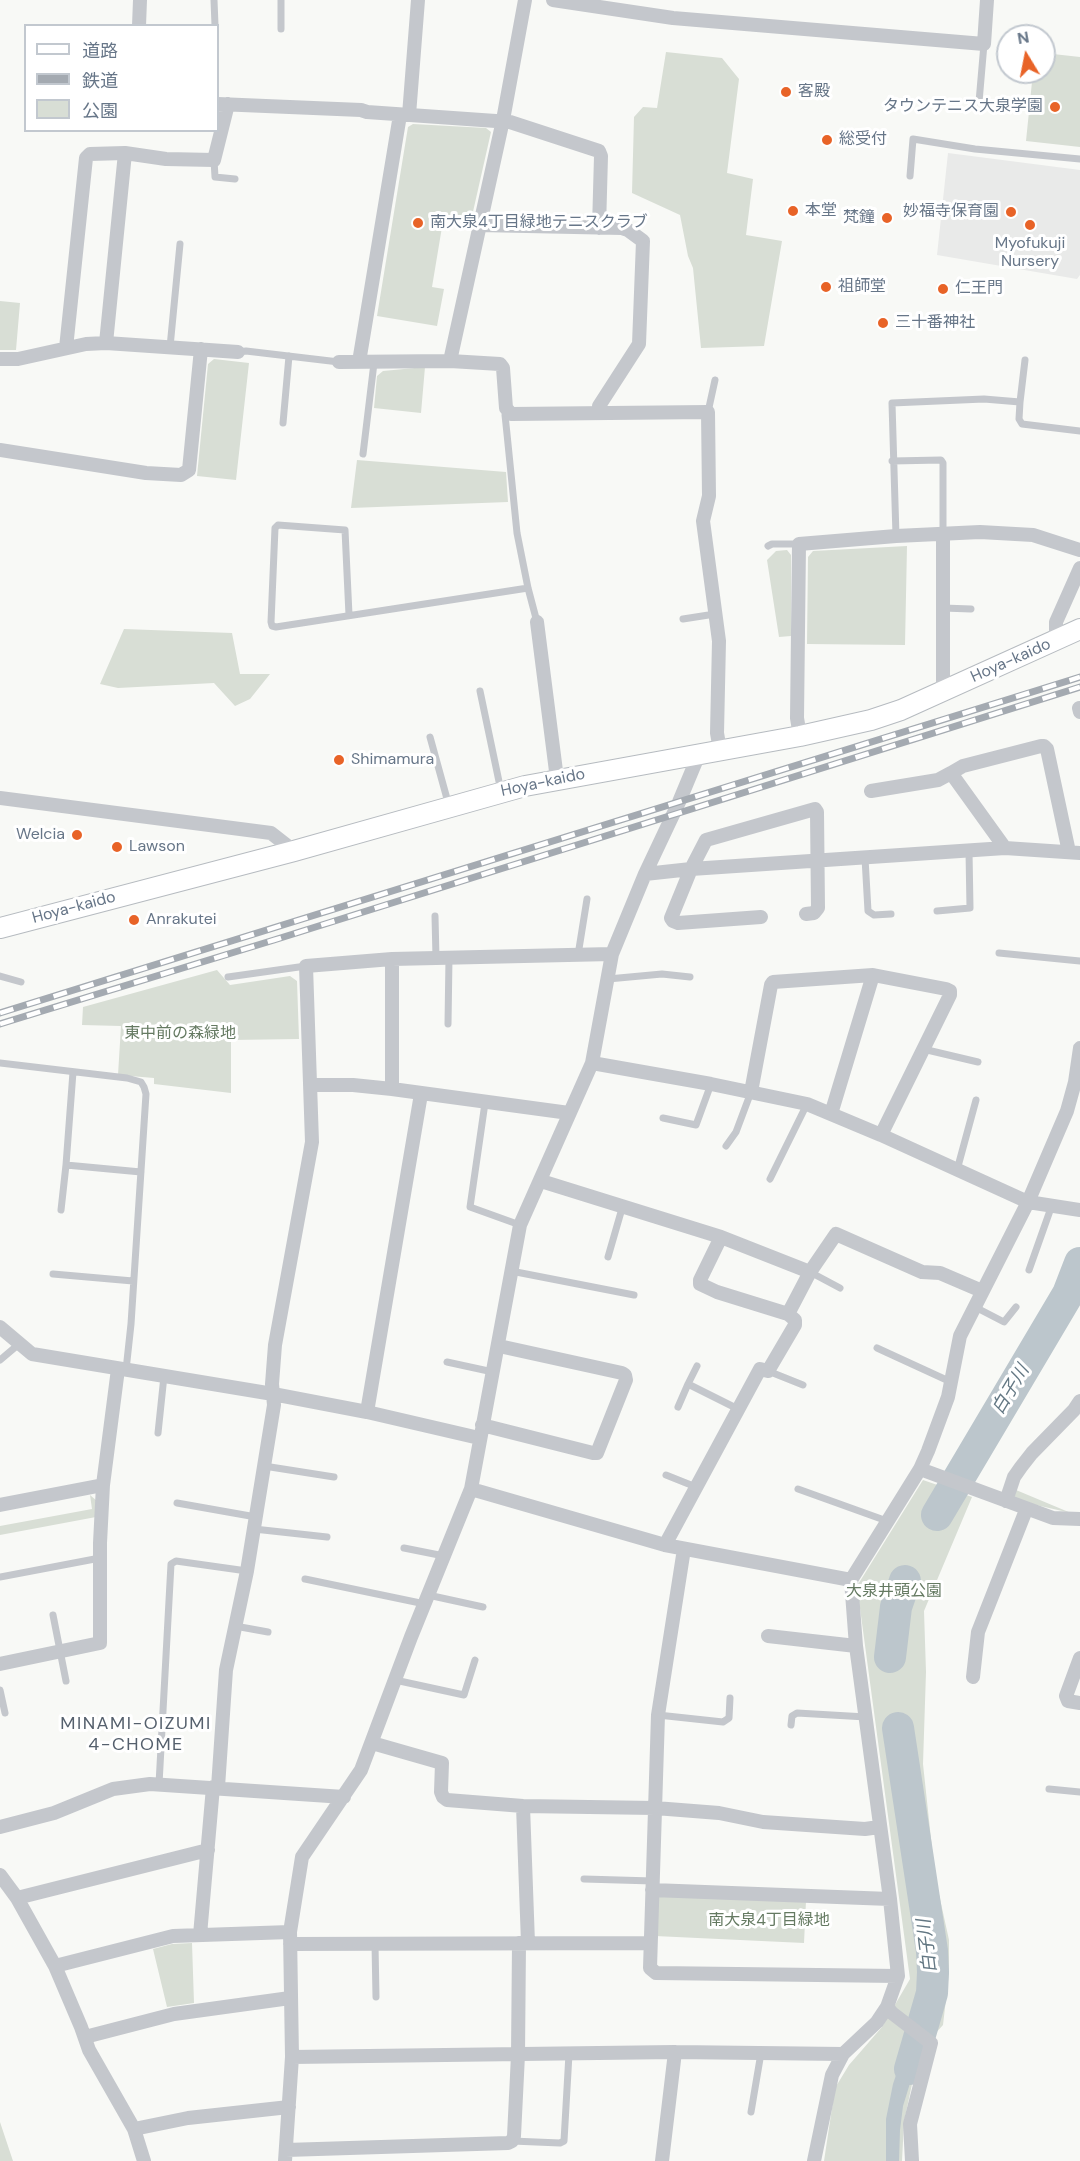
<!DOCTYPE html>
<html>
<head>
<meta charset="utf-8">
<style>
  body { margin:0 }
  #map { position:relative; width:1080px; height:2161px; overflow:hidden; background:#f8f9f6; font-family:"DM Sans","Noto Sans JP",sans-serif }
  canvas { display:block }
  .legend { position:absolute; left:24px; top:24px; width:195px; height:108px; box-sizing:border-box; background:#fff; border:2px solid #c2c8cf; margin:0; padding:8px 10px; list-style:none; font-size:18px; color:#677688 }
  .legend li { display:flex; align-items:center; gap:12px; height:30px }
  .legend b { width:30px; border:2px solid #c2c8cf }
  .north { position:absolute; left:996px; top:24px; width:60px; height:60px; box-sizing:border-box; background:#fff; border:2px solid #c2c8cf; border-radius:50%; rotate:350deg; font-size:16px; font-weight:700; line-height:24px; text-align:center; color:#677688 }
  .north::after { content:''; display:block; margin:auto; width:21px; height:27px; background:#e86327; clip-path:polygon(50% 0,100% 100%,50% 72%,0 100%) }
</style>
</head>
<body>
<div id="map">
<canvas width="1080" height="2161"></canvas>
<ul class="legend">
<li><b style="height:8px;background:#fff"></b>道路</li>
<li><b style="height:8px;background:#a4aab1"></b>鉄道</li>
<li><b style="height:16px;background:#d8ded5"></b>公園</li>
</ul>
<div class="north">N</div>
</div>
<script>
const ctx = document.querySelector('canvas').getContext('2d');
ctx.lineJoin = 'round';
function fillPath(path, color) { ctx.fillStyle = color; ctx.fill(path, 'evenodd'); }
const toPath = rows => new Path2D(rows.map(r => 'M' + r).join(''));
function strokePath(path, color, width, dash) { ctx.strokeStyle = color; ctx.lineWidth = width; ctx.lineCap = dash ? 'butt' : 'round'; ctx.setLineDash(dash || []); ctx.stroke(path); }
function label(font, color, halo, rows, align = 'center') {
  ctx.font = font + ' "DM Sans","Noto Sans JP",sans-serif'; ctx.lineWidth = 6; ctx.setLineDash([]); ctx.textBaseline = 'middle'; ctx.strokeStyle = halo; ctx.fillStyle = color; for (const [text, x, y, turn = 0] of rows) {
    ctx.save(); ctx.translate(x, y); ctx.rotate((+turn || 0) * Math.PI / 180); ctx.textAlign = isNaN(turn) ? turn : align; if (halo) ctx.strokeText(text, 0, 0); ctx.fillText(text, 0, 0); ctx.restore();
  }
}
fillPath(toPath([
  [948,153,1080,170,1080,275,1077,279,937,255]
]), '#e9eae9');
fillPath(toPath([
  [666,52,722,58,739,79,727,173,753,179,746,235,782,241,764,346,701,348,693,268,688,256,680,215,632,193,634,117,643,107,657,108],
  [1044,53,1080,57,1080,147,1026,141,1033,72,1044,72],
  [413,124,486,128,491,132,470,225,443,221,432,287,444,289,437,326,377,316,408,127],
  [0,301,20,303,16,350,0,350],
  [214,359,249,363,236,480,197,476,208,364],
  [425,367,421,413,374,408,377,376,383,371],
  [357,460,506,472,508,502,351,508],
  [907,546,905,645,807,644,808,557,813,551],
  [787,550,791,555,791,636,779,637,767,560,776,551],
  [124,629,232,633,240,674,270,674,250,699,235,706,214,683,118,688,100,684],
  [217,970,230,985,290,976,297,981,299,1039,231,1040,231,1093,154,1084,154,1078,118,1075,121,1026,82,1025,83,1007],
  [923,1480,972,1497,924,1611,926,1672,923,1764,935,1876,949,1940,949,1973,943,2025,924,2046,912,2084,904,2122,902,2161,824,2161,835,2088,849,2065,882,2027,910,1979,857,1586],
  [1016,1490,1071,1513,1014,1500],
  [90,1495,97,1501,96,1517,0,1535,0,1526,92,1509],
  [660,1895,806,1901,804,1943,655,1936,656,1899],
  [192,1943,194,2003,167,2007,153,1949,172,1944],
  [0,2122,13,2161,0,2161]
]), '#d8ded5');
fillPath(toPath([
  [911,2031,923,2041,903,2106,900,2130,899,2161,886,2161,886,2119,893,2084]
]), '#bcc6cc');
strokePath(toPath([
  [937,1515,1068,1294,1080,1263],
  [890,1657,896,1607,905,1581],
  [898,1728,932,1951,933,1972,932,1993,910,2069]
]), '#bcc6cc', 32);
const secondary = toPath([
  [0,928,294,851,525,786,800,736,871,720,901,710,1080,629]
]);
strokePath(secondary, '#b6bbc0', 22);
strokePath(toPath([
  [214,0,215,25],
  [281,0,281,29],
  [979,102,984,44],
  [214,160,215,177,235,179],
  [910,176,913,139,975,149,1080,159],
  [170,347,180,244],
  [238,352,246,351,339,362],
  [1020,402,1025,360],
  [507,412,505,415,507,434,517,533,528,588,537,622],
  [708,412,715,380],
  [283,423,289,356],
  [363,454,374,363],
  [892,461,941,460,943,463,943,534],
  [896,536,892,403,984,399,1020,402,1019,419,1022,424,1080,431],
  [768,546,772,544,799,544],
  [943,608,971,609],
  [349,615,345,530,278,525,275,528,271,622,272,626,276,627,528,588],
  [683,619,715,614],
  [480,691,501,791],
  [430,737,449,806],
  [865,858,868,911,874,915,891,914],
  [937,911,970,908,969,851],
  [435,916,436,958],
  [999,953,1080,961],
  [578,955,587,899],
  [0,976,21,982],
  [228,977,306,966],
  [608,979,662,974,690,977],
  [448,1024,449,958],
  [923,1049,978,1062],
  [0,1063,127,1078,141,1082,144,1087,146,1094,131,1324,126,1370],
  [73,1072,66,1165,141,1172],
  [485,1103,470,1207,520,1225],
  [663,1118,696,1125,711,1084],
  [726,1146,736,1132,751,1092],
  [957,1170,976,1100],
  [770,1179,807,1104],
  [61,1210,66,1165],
  [608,1257,623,1205],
  [1029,1270,1052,1205],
  [511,1271,634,1295],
  [810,1272,840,1288],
  [53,1274,133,1281],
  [975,1307,1004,1322,1016,1307],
  [877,1348,951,1382],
  [0,1360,19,1344],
  [447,1362,493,1372],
  [697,1366,688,1384,738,1409],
  [768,1371,803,1385],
  [678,1407,688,1384],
  [158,1433,164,1376],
  [264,1466,334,1477],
  [666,1475,696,1487],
  [798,1489,887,1521],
  [177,1503,256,1517],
  [254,1529,327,1537],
  [404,1548,444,1556],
  [0,1577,100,1558],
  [305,1579,425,1604],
  [428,1595,483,1607],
  [53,1615,66,1681],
  [235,1626,268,1632],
  [395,1680,464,1695,475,1660],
  [0,1690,5,1713],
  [658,1715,723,1722,729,1718,730,1698],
  [791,1725,792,1716,797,1713,866,1717],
  [159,1784,171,1564,176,1561,247,1571],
  [1049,1789,1080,1792],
  [584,1879,653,1881],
  [375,1944,376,1997],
  [751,2112,761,2053],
  [512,2141,560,2143,564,2141,569,2054]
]), '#c4c7cc', 7);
strokePath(toPath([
  [553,0,673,18,984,44,987,0],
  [139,26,140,0],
  [218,104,361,110,367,112,510,122,599,151,601,156,599,228],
  [409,115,418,0],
  [479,225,622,228,628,230,643,241,639,344,599,406,599,412],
  [106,343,125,153,166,159,214,160,228,104],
  [66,348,86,158,90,154,125,153],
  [0,359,18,359,86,344,106,343,238,352],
  [450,361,503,120,525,0],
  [339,362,450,361,500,364,503,368,506,408,511,414,708,412,709,496,703,521,719,641,717,733,720,750],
  [359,362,400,115],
  [0,450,146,473,181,475,189,470,201,349],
  [537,622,557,779],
  [1056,640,1056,622,1080,568],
  [943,692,943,534],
  [1079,708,1080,712],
  [800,736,797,718,799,544,896,536,980,532,1033,535,1080,550],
  [871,791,938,780,951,773],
  [0,798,271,833,294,851],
  [1005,848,951,773,963,766,1041,746,1044,746,1047,749,1069,852],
  [645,874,691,869,1005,848,1080,853],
  [761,917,678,923,673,921,671,918,691,869,706,840,815,809,817,812,818,908,814,913,806,914],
  [392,959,392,1089],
  [592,1063,711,1084,807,1104,881,1135,1028,1202,1080,1210],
  [310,1085,353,1085,392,1089,569,1113],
  [751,1092,771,985,773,982,873,975,946,989,950,991,950,995,881,1135],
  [831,1114,873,975],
  [541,1181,721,1237,700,1280,700,1284,717,1292,788,1314,795,1320,795,1325,768,1371,760,1369,665,1545],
  [721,1237,810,1272],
  [788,1314,810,1272,836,1234,922,1272,940,1273,982,1291],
  [0,1327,32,1354,273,1394,367,1412,479,1438],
  [367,1412,421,1094],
  [482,1425,593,1453,597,1453,626,1380,625,1375,622,1373,499,1346],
  [920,1469,1053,1518,1080,1519],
  [471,1489,665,1545,851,1580],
  [1006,1501,1014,1477,1021,1467,1032,1453,1074,1410,1080,1401],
  [0,1505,103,1485],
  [684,1549,658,1715,650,1968,656,1973,898,1976],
  [768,1636,856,1646],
  [1080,1658,1066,1696,1068,1701,1080,1703],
  [0,1664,100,1643,100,1543,103,1485,118,1369],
  [973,1677,978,1632,1026,1510],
  [372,1743,442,1763,441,1792,443,1797,447,1800,523,1806,655,1808,719,1813,763,1822,865,1829,879,1827],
  [218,1787,226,1670,247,1571,274,1405,272,1384,275,1345,312,1142,306,966,392,959,612,954],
  [523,1806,528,1943],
  [0,1827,54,1813,113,1789,150,1784,344,1797],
  [0,1875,17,1898,55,1966,81,2027,89,2050,134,2129,144,2161],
  [652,1890,890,1899],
  [17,1898,208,1850],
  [200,1935,213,1787],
  [290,1944,650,1943],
  [55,1966,173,1936,290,1932],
  [887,2007,892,2013,931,2043,910,2124,912,2161],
  [85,2037,174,2014,290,1998],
  [292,2057,675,2052,843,2054],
  [134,2129,188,2118,289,2107],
  [286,2150,508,2143,512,2141,514,2136,518,2055,519,1943],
  [285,2161,292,2057,290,1932,302,1857,361,1770,411,1637,471,1489,520,1225,592,1063,612,954,645,874,679,802,699,754],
  [662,2161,675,2052],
  [814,2161,832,2075,843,2054,877,2022,887,2007,898,1976,890,1899,856,1646,851,1580,920,1469,928,1451,948,1397,960,1336,1028,1202,1067,1111,1075,1082,1080,1048]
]), '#c4c7cc', 14);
strokePath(secondary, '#fff', 20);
const rail = toPath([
  [0,1013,1080,677],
  [0,1024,274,940,1080,687]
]);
strokePath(rail, '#a4aab1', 7);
strokePath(rail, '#fff', 4.5, [14]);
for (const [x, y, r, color] of [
  [786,92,6,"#e86327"],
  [1055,107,6,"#e86327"],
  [827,140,6,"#e86327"],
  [793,211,6,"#e86327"],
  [1011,212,6,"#e86327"],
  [887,218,6,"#e86327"],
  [418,223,6,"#e86327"],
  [1030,225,6,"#e86327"],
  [826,287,6,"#e86327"],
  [943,289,6,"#e86327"],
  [883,323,6,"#e86327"],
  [339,760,6,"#e86327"],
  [77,835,6,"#e86327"],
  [117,847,6,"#e86327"],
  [134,920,6,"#e86327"]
]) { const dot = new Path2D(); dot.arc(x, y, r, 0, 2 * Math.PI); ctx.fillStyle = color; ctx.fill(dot); strokePath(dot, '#fff', 2); }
label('16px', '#677688', '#fff', [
  ["客殿",798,92],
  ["タウンテニス大泉学園",1043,107,"right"],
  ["総受付",839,140],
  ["本堂",805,211],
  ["妙福寺保育園",999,212,"right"],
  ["梵鐘",875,218,"right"],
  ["南大泉4丁目緑地テニスクラブ",430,223],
  ["Myofukuji",1030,244,"center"],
  ["Nursery",1030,262,"center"],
  ["祖師堂",838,287],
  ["仁王門",955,289],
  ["三十番神社",895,323],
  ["Shimamura",351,760],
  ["Welcia",65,835,"right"],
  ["Lawson",129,847],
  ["Anrakutei",146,920]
], 'left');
label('16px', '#677688', '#fff', [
  ["Hoya-kaido",1011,661,-24],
  ["Hoya-kaido",543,783,-12],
  ["Hoya-kaido",74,908,-15]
]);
label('16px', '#657a62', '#fff', [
  ["東中前の森緑地",180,1034],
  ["大泉井頭公園",894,1592],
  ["南大泉4丁目緑地",769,1921]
]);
label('italic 18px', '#637783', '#fff', [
  ["白子川",1011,1390,-59],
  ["白子川",928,1946,-97]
]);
ctx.letterSpacing = '1.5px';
label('18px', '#55606d', '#fff', [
  ["MINAMI-OIZUMI",136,1724],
  ["4-CHOME",136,1745]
]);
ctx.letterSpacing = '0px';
</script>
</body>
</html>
